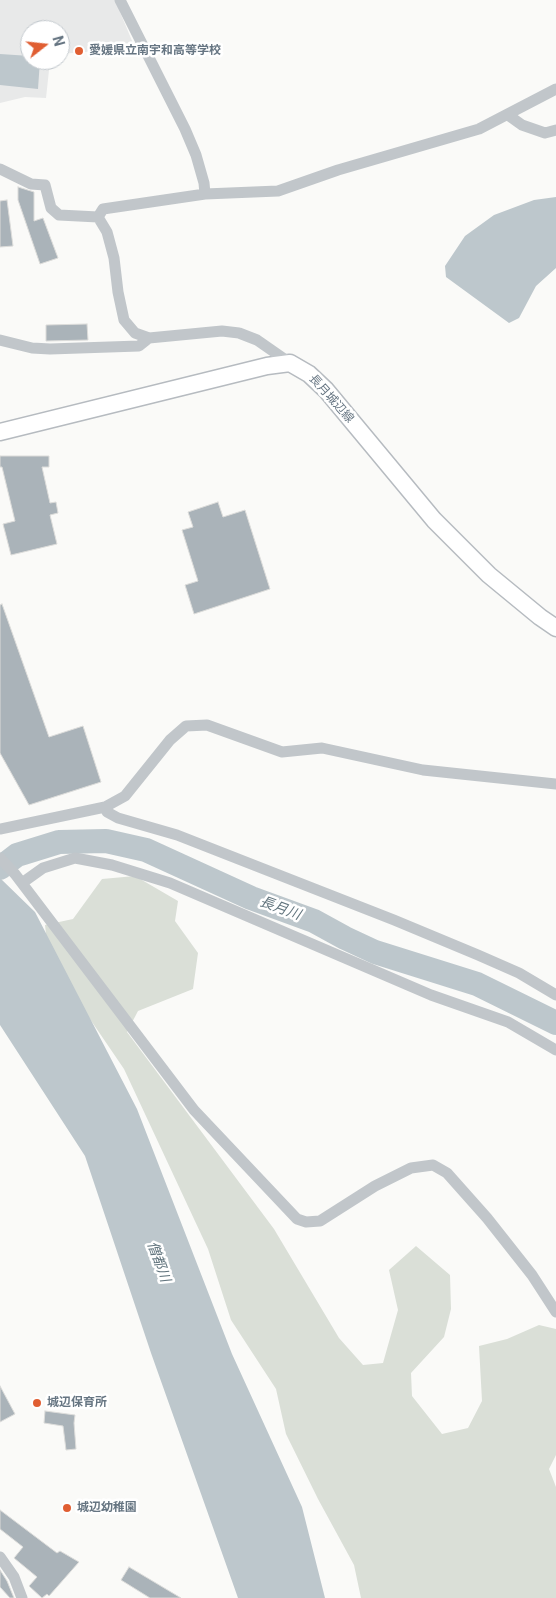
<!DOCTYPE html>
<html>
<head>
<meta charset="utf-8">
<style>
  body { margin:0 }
  #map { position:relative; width:556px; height:1598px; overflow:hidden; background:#fafaf8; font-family:Roboto,sans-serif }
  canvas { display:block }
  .north { position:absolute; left:20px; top:20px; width:50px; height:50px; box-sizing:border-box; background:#fff; border:1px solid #c2c8cd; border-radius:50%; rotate:74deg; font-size:14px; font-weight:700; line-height:20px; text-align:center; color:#667582 }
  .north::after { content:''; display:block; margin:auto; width:18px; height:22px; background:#e05e32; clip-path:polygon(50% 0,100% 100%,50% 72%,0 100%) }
</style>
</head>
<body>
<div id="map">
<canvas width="556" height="1598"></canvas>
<div class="north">N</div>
</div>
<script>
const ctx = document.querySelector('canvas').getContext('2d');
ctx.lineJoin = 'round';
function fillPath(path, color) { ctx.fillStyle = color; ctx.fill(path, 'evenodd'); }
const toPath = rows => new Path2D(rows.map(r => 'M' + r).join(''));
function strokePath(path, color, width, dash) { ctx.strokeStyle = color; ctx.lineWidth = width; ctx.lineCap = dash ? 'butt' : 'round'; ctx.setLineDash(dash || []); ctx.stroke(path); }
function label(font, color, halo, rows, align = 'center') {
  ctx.font = font + ' Roboto,"Noto Sans JP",sans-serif'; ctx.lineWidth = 5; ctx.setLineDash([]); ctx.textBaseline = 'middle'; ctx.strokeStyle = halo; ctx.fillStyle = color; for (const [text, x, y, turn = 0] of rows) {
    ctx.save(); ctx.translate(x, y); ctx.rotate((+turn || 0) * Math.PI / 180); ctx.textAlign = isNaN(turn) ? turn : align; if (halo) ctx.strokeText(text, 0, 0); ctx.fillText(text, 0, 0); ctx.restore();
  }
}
fillPath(toPath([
  [0,0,115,0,135,48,60,54,60,30,30,30,30,60,52,60,50,61,46,98,25,97,0,103]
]), '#e8e9e9');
fillPath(toPath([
  [135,876,178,901,175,921,198,953,193,989,138,1011,127,1032,274,1229,339,1338,363,1365,383,1363,398,1310,389,1270,416,1246,450,1275,451,1309,444,1337,411,1373,412,1396,442,1434,468,1428,482,1401,479,1346,507,1339,539,1325,556,1329,556,1455,549,1469,556,1487,556,1598,361,1598,354,1565,318,1499,286,1434,276,1389,231,1320,208,1249,124,1069,60,975,47,943,45,925,73,919,102,879]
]), '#dadfd7');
fillPath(toPath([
  [0,54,30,56,30,60,40,60,38,89,0,85],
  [556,197,556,268,536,286,519,318,509,323,446,277,445,266,465,236,494,215,534,200],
  [0,878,35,912,137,1109,232,1354,302,1507,325,1598,238,1598,151,1353,85,1156,0,1025]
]), '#bdc7cc');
strokePath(toPath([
  [0,868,17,855,59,842,106,841,146,850,251,898,314,921,345,938,375,952,477,984,556,1023]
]), '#bdc7cc', 24);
const building = toPath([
  [18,187,34,192,34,221,43,218,58,258,40,264,18,200,18,187],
  [7,200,13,246,0,247,0,201,7,200],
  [87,324,88,340,46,341,46,325,87,324],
  [0,456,49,456,49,467,42,467,50,503,56,502,58,513,50,515,57,544,11,555,3,524,15,521,2,467,0,467,0,456],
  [218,502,223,517,245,510,270,589,194,614,185,585,198,581,182,530,193,527,188,512,218,502],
  [2,604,49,737,83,726,101,782,29,805,0,753,0,605,2,604],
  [0,1386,15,1414,0,1422,0,1386],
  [45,1411,75,1415,74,1423,76,1449,66,1450,63,1426,44,1423,45,1411],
  [0,1510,57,1553,60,1551,79,1562,49,1596,47,1594,42,1598,29,1586,37,1577,14,1558,23,1547,0,1529,0,1510],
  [129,1567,181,1598,150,1598,121,1580,129,1567],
  [0,1570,7,1581,14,1598,10,1598,0,1587,0,1570]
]);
fillPath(building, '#aab3b9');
strokePath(building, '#dcdcda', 1);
const secondary = toPath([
  [0,432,267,366,290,363,309,374,326,390,434,520,489,575,540,617,556,628]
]);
strokePath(secondary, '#b6bbc0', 19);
strokePath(toPath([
  [120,0,185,129,196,155,204,183,205,194],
  [508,115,522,125,545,133,556,130],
  [0,169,31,184,45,185,51,208,59,215,98,217],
  [98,217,103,209,205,194,278,191,338,170,479,129,556,89],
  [98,217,107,232,114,258,118,292,124,320,135,333,149,338,222,331,239,333,257,340,290,363],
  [0,340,32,348,50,349,139,346,149,338],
  [105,807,107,812,118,818,177,835,394,920,478,955,519,973,556,995],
  [0,829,105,807,125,796,170,740,186,726,207,725,282,752,322,748,423,770,556,784],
  [0,858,15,874,194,1110,297,1219,306,1222,320,1221,375,1186,411,1168,433,1165,447,1173,487,1218,532,1275,556,1312],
  [22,883,43,868,75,858,112,865,170,883,431,995,508,1022,556,1050],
  [0,1557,14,1577,22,1598]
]), '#c1c6ca', 11);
strokePath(secondary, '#fff', 16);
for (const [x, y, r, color] of [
  [79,51,5,"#e05e32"],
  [37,1403,5,"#e05e32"],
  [67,1508,5,"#e05e32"]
]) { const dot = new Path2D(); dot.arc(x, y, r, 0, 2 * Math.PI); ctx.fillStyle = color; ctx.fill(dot); strokePath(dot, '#fff', 2); }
label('bold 12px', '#667582', '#fff', [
  ["愛媛県立南宇和高等学校",89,51],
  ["城辺保育所",47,1403],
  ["城辺幼稚園",77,1508]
], 'left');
label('12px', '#667582', '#fff', [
  ["長月城辺線",331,399,48]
]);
label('italic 14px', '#60737c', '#fff', [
  ["長月川",280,909,20],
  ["僧都川",158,1262,70]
]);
</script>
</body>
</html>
